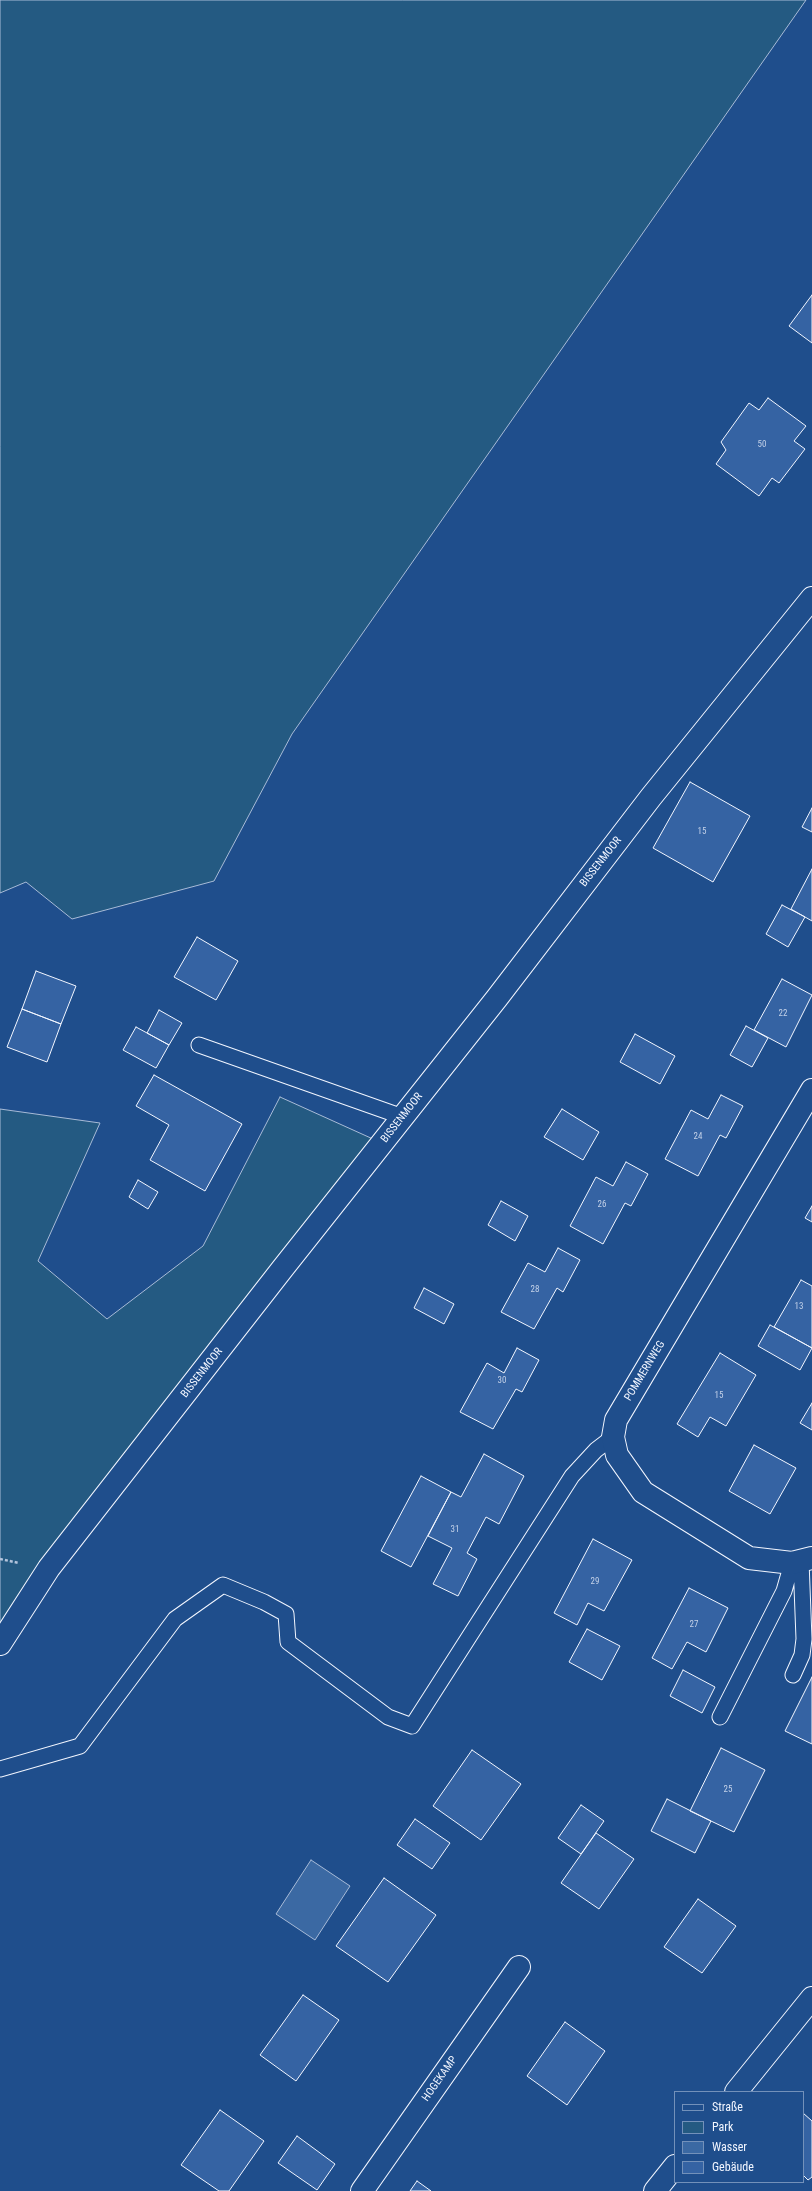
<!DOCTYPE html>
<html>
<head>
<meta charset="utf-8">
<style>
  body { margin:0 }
  #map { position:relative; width:812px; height:2191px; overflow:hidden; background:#1f4e8c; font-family:"Roboto Condensed",sans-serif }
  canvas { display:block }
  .legend { position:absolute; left:674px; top:2091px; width:130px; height:92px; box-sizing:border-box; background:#1f4e8c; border:1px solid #7391ba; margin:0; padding:5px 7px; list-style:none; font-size:12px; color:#f2f6ff }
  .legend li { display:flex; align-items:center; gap:8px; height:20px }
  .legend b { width:20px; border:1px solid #7391ba }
</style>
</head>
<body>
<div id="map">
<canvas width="812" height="2191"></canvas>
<ul class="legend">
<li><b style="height:5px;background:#1f4e8c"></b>Straße</li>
<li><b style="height:11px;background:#245a82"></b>Park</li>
<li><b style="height:11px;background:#3b69a3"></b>Wasser</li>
<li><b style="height:11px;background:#3563a3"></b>Gebäude</li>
</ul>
</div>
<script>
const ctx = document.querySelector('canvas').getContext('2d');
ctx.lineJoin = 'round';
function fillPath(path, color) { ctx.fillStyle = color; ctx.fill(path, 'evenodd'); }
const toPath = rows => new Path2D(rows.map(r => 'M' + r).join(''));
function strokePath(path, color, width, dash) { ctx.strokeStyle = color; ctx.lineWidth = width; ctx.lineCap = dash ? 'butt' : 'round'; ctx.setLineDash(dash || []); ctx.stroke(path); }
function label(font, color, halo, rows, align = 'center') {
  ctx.font = font + ' "Roboto Condensed",sans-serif'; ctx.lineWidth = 3; ctx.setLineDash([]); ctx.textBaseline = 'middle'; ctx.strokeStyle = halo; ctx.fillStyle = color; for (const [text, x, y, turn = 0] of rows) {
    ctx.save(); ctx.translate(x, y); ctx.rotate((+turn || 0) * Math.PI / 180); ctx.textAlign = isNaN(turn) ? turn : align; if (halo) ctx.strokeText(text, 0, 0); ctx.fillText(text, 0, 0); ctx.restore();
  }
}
const green = toPath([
  [0,0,806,0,292,734,214,881,72,919,26,882,0,893,0,0],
  [280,1097,373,1139,0,1629,0,1109,100,1123,38,1261,107,1319,203,1246,280,1097]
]);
fillPath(green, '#245a82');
strokePath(green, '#a8bbd7', 1);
const water = toPath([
  [311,1860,350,1886,315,1940,276,1914,311,1860]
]);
fillPath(water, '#3b69a3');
strokePath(water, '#a8bbd7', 1);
const building = toPath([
  [812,295,812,343,789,326,812,295],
  [768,398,806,426,794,441,805,449,779,483,772,478,759,496,716,464,726,450,721,442,749,403,759,410,768,398],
  [690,782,750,816,713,882,653,848,690,782],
  [812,808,812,832,802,827,812,808],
  [812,869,812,921,791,909,812,869],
  [782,905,805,917,788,947,766,934,782,905],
  [197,937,238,961,216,1000,174,977,197,937],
  [36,971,76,986,61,1024,22,1009,36,971],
  [782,979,812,995,786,1047,754,1030,782,979],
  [22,1009,61,1024,47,1062,7,1047,22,1009],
  [159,1010,182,1023,169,1045,147,1033,159,1010],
  [746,1026,768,1038,752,1067,730,1055,746,1026],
  [136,1027,169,1045,156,1068,123,1050,136,1027],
  [635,1034,675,1056,660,1084,620,1062,635,1034],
  [154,1075,242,1124,205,1191,150,1160,169,1125,136,1106,154,1075],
  [721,1095,743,1106,726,1138,720,1135,698,1176,665,1159,691,1110,708,1119,721,1095],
  [562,1109,599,1132,583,1160,544,1137,562,1109],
  [626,1162,648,1174,631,1206,625,1203,603,1244,570,1226,596,1177,613,1186,626,1162],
  [138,1180,158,1192,148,1209,129,1197,138,1180],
  [501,1201,528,1216,515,1241,488,1225,501,1201],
  [812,1206,812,1222,805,1218,812,1206],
  [558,1248,580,1260,563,1292,557,1288,534,1329,501,1312,528,1263,545,1272,558,1248],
  [801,1280,812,1286,812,1348,774,1327,801,1280],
  [424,1288,454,1304,444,1324,414,1308,424,1288],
  [770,1325,812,1348,800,1370,758,1346,770,1325],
  [517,1348,539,1360,522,1392,516,1389,493,1429,460,1412,487,1363,504,1373,517,1348],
  [720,1353,756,1375,726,1426,710,1417,698,1437,677,1424,720,1353],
  [812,1403,812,1430,800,1423,812,1403],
  [754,1445,796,1468,770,1514,729,1491,754,1445],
  [484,1454,524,1476,499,1524,486,1517,467,1553,477,1559,458,1596,433,1584,452,1548,428,1536,451,1492,461,1497,484,1454],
  [421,1476,451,1492,411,1567,381,1551,421,1476],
  [593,1539,632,1560,604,1611,588,1603,577,1625,554,1613,593,1539],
  [689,1588,728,1608,706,1652,687,1642,672,1669,652,1658,689,1588],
  [587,1629,620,1646,602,1680,569,1662,587,1629],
  [683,1670,715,1687,702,1713,670,1696,683,1670],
  [812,1677,812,1744,785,1731,812,1677],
  [721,1748,765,1770,734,1832,690,1811,721,1748],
  [472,1750,521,1784,481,1840,433,1806,472,1750],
  [667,1799,711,1821,695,1853,651,1831,667,1799],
  [581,1805,604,1821,581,1854,558,1838,581,1805],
  [415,1819,450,1843,432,1869,397,1845,415,1819],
  [596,1833,634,1859,599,1909,561,1883,596,1833],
  [384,1878,436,1915,388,1982,336,1946,384,1878],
  [698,1899,736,1926,702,1973,664,1947,698,1899],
  [303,1995,339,2020,296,2081,260,2055,303,1995],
  [565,2022,605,2051,567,2105,527,2076,565,2022],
  [220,2110,264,2141,229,2191,219,2191,181,2165,220,2110],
  [803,2113,812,2121,812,2177,808,2180,803,2175,803,2113],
  [297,2136,335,2164,317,2190,278,2163,297,2136],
  [417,2181,431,2191,410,2191,417,2181]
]);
fillPath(building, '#3563a3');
strokePath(building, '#f2f6ff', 1);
const service = toPath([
  [199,1045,403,1117],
  [793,1675,802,1655,804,1639,801,1561],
  [720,1717,784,1591,792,1563],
  [0,1769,80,1746,175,1619,223,1585,264,1602,286,1614,288,1642,388,1717,412,1726,572,1476,596,1450,613,1437]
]);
const minor = toPath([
  [812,1090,616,1420,613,1437,617,1455,643,1492,749,1558,792,1563,812,1558],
  [0,1644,49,1568,283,1268,497,998,651,797,812,598],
  [362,2191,519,1967]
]);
const tertiary = toPath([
  [736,2092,812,1998],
  [655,2191,675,2166]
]);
strokePath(service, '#f2f6ff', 17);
strokePath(minor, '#f2f6ff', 24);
strokePath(tertiary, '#f2f6ff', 24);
strokePath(toPath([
  [0,1559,19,1563]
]), '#b3c4dc', 2.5, [3, 2]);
strokePath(service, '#1f4e8c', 15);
strokePath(minor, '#1f4e8c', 22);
strokePath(tertiary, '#1f4e8c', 22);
label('9px', '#c3d1e8', null, [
  ["50",762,445],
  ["15",702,832],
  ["22",783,1014],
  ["24",698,1137],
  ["26",602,1205],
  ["28",535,1290],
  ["13",799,1307],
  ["30",502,1381],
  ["15",719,1396],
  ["31",455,1530],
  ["29",595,1582],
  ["27",694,1625],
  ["25",728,1790]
]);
label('11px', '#f2f6ff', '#1f4e8c', [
  ["BISSENMOOR",601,862,-52],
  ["BISSENMOOR",402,1118,-52],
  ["POMMERNWEG",645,1371,-59],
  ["BISSENMOOR",202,1373,-52],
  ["HOGEKAMP",440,2079,-55]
]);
</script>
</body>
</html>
